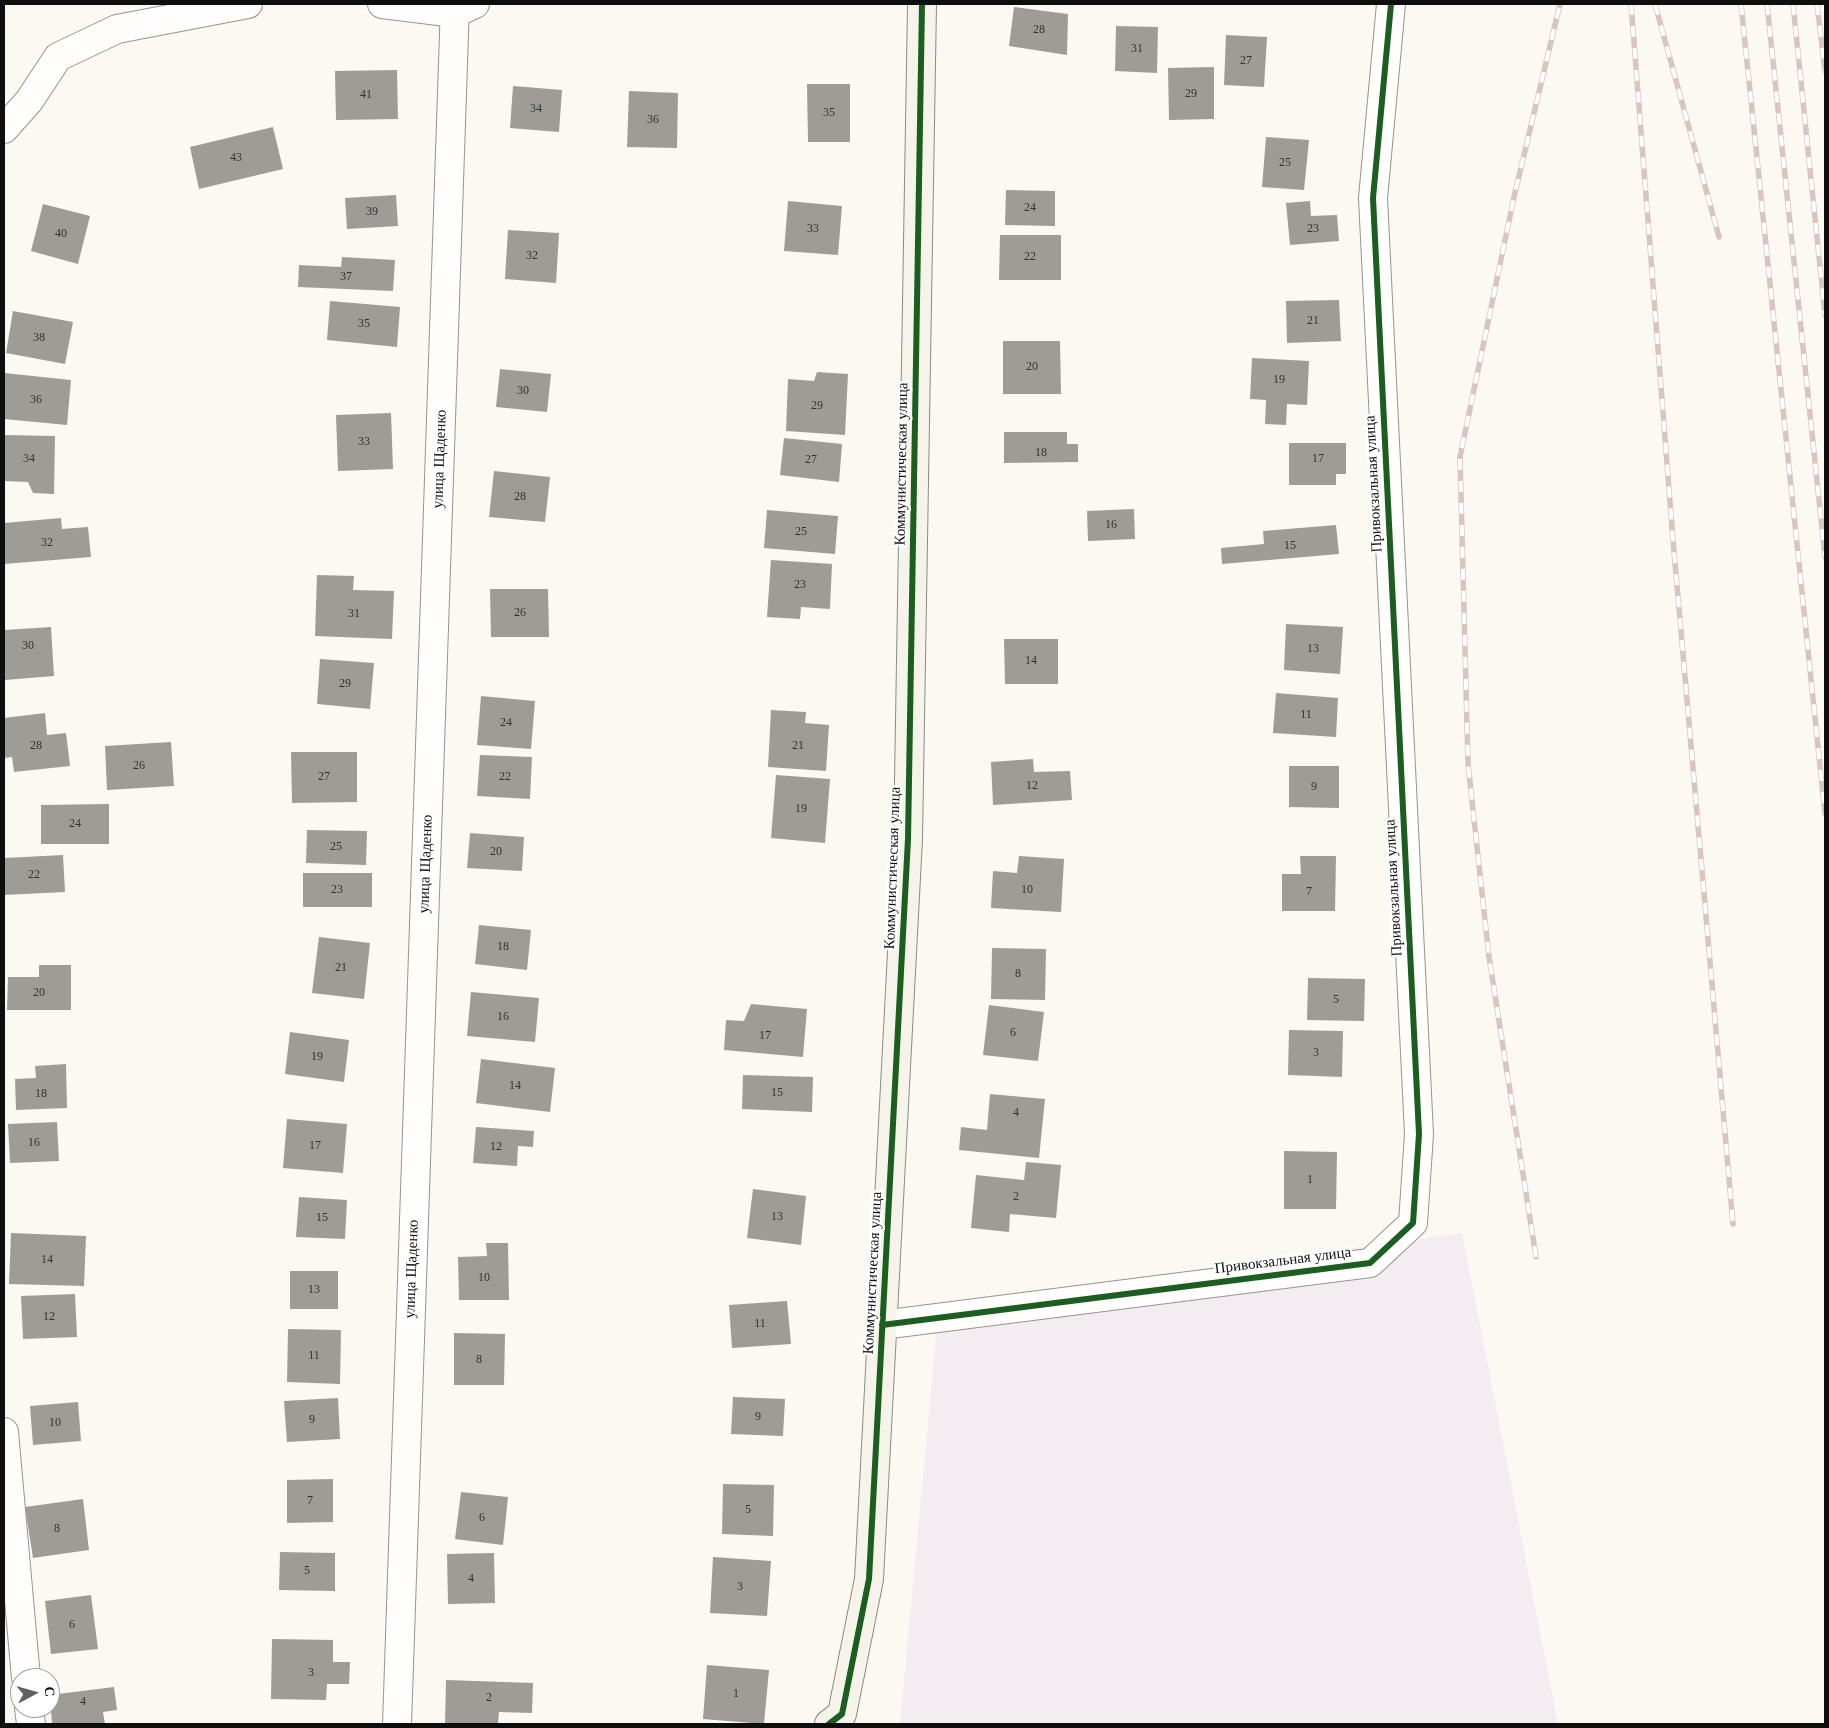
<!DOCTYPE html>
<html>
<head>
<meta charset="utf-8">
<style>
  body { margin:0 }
  #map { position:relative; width:1829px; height:1728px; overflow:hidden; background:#fcf9f2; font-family:Georgia,serif }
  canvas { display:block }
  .frame { position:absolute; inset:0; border:5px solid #0e0e0e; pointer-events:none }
  .north { position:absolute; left:10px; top:1668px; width:50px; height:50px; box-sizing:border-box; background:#fff; border:1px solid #9f9f9f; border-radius:50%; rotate:84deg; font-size:14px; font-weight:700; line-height:20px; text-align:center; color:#0e0e0e }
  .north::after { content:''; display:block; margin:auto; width:18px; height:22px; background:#61605e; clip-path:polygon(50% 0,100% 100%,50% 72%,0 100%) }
</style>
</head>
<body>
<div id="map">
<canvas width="1829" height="1728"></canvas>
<div class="frame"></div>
<div class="north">С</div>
</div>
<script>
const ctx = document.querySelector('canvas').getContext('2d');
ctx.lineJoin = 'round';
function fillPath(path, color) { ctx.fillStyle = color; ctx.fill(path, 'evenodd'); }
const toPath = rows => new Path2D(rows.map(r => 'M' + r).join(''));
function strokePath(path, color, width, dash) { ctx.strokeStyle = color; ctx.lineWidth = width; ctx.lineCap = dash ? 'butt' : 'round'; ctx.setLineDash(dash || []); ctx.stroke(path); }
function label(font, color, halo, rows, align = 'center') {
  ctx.font = font + ' Georgia,serif'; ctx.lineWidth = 5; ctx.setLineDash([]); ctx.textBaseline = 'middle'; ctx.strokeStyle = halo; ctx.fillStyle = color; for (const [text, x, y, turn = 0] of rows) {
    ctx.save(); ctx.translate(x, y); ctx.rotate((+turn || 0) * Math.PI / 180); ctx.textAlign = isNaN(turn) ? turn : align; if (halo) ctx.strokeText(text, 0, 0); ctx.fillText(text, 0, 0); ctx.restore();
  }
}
fillPath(toPath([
  [1462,1233,1558,1724,900,1724,939,1306]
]), '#f3ecf0');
fillPath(toPath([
  [1014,7,1068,14,1067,55,1009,46],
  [1116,26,1158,27,1157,73,1115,71],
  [1226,35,1267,37,1264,87,1224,85],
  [1214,67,1214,119,1169,120,1168,68],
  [397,70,398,119,336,120,335,71],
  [807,84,850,84,850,142,808,142],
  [513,86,562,90,559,132,510,128],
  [629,91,678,93,677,148,627,147],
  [273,127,283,169,199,189,190,147],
  [1266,137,1309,140,1304,190,1262,187],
  [1006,190,1055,191,1055,226,1005,225],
  [396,195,398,226,347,229,345,198],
  [788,201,842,206,838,255,784,251],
  [1310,201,1311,216,1337,215,1339,241,1290,245,1286,203],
  [43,204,90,216,78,264,31,251],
  [508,230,559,233,556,283,505,279],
  [1000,235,1061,235,1061,280,999,280],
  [342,257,395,260,393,291,298,287,299,265,341,267],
  [1339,300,1341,341,1287,343,1286,301],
  [330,301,400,307,397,347,327,340],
  [13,311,73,322,65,364,6,353],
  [1003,341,1060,341,1061,394,1003,394],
  [1252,358,1309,361,1307,405,1287,404,1286,425,1265,424,1266,400,1250,399],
  [500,369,551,374,547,412,496,407],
  [817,372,848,374,845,435,786,431,788,379,814,381],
  [4,373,71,380,67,425,4,419],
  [391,413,393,469,338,471,336,415],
  [1004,432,1067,432,1067,444,1078,444,1078,462,1004,463],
  [4,435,55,436,54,494,33,493,28,482,4,481],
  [784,438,842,444,839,482,780,475],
  [1289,443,1346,443,1346,474,1336,474,1336,485,1289,485],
  [494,471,550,477,545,522,489,517],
  [1134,509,1135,539,1088,541,1087,511],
  [767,510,838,516,835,554,764,548],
  [61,518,62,529,88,527,91,557,4,564,4,523],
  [1336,525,1339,554,1222,564,1221,548,1264,544,1263,531],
  [771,560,832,564,830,609,801,607,800,619,767,617],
  [317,575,354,576,353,590,394,591,392,639,315,636],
  [490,589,548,589,549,637,491,637],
  [1286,624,1343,627,1340,674,1284,670],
  [51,627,54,676,5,680,4,630],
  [1004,639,1058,639,1058,684,1005,684],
  [320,659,374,663,370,709,317,704],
  [1276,693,1338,698,1336,737,1273,733],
  [481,696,535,701,531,749,477,745],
  [771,710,806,712,805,723,829,725,826,771,768,767],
  [45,713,47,735,66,733,70,766,14,772,12,757,4,758,4,718],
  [171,742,174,786,107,790,105,746],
  [291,752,357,752,357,802,292,803],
  [480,755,532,757,530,799,477,796],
  [1033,759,1034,772,1070,771,1072,800,993,805,991,762],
  [1289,766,1339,766,1339,808,1289,807],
  [776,775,830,779,825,843,771,838],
  [109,804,109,844,41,844,41,805],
  [307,830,367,831,366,865,306,863],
  [470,833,524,837,522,871,467,868],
  [63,855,65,892,4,895,4,858],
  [1019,856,1064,859,1061,912,991,908,993,871,1017,873],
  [1300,856,1336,856,1335,911,1282,911,1282,874,1301,874],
  [303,873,372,873,372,907,303,907],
  [479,925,531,930,527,970,475,964],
  [319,937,370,943,364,999,312,993],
  [992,948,1046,949,1045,1000,991,999],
  [39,965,71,965,71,1010,7,1010,8,977,39,977],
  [1308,978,1365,979,1364,1021,1307,1020],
  [471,992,539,998,535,1042,467,1036],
  [751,1004,807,1009,803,1057,724,1050,726,1020,744,1021],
  [989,1005,1044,1012,1038,1061,983,1055],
  [1289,1030,1343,1031,1342,1077,1288,1075],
  [290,1032,349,1040,344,1082,285,1074],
  [481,1059,555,1068,550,1112,476,1103],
  [66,1064,67,1108,16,1110,15,1079,36,1078,35,1066],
  [743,1075,813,1077,812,1112,742,1109],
  [990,1094,1045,1099,1039,1158,959,1150,961,1127,987,1130],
  [287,1119,347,1124,343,1173,283,1168],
  [57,1122,59,1161,10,1163,8,1124],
  [476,1127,534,1131,533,1147,518,1146,517,1166,473,1163],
  [1284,1151,1337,1152,1336,1209,1284,1209],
  [1026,1162,1061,1165,1056,1218,1010,1214,1009,1232,971,1228,976,1175,1024,1180],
  [753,1189,806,1196,801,1245,747,1238],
  [299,1197,347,1200,345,1239,296,1237],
  [11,1233,86,1236,84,1286,9,1284],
  [486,1243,508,1243,509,1300,459,1300,458,1257,487,1256],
  [290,1271,338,1271,338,1309,290,1309],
  [75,1294,77,1337,23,1339,21,1296],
  [787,1301,791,1344,732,1348,729,1305],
  [288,1329,341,1330,340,1384,287,1382],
  [454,1333,505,1334,504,1385,454,1385],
  [733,1397,785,1399,783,1436,731,1434],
  [338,1398,340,1439,287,1442,284,1401],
  [78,1402,81,1441,33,1445,30,1406],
  [333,1479,333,1522,287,1523,287,1480],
  [723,1484,774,1485,773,1536,722,1534],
  [461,1492,508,1497,503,1545,455,1539],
  [83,1499,89,1550,33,1558,25,1507],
  [280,1552,335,1553,335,1591,279,1590],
  [494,1553,495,1603,448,1604,447,1554],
  [713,1557,771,1561,767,1616,710,1613],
  [91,1595,98,1649,51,1654,45,1601],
  [272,1639,333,1640,333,1662,350,1662,349,1684,327,1684,326,1700,271,1699],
  [707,1665,769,1670,764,1724,703,1719],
  [446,1680,533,1683,532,1713,499,1712,498,1724,445,1724],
  [114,1687,117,1710,103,1712,105,1724,52,1724,50,1695]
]), '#9f9c98');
const street = toPath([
  [382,4,455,13,475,4],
  [4,129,29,101,58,57,117,29,248,4],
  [882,1325,1370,1263,1413,1223,1419,1134,1373,198,1391,4],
  [4,1432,26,1678],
  [29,1708,31,1724],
  [397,1724,455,4]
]);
const secondary = toPath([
  [829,1724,842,1714,869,1579,908,839,922,4]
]);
strokePath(street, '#959491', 30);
strokePath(secondary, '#8c8a87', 30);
strokePath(street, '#fffefd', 28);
strokePath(secondary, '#f5f3ea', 28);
const rail = toPath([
  [1631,4,1673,540,1733,1224],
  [1655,4,1719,237],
  [1741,4,1825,814],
  [1767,4,1825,557],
  [1793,4,1825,315],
  [1817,4,1825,71],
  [1536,1257,1489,957,1468,764,1460,457,1514,197,1560,4]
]);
strokePath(rail, '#d9c3c5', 5.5);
strokePath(rail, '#fff', 4, [11]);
strokePath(toPath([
  [882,1325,1370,1263,1413,1223,1419,1134,1373,198,1391,4],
  [829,1724,842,1714,869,1579,908,839,922,4]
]), '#1b5e20', 6);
label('12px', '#323230', null, [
  ["28",1039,30],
  ["31",1137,49],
  ["27",1246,61],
  ["29",1191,94],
  ["41",366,95],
  ["34",536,109],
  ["35",829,113],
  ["36",653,120],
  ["43",236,158],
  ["25",1285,163],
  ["24",1030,208],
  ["39",372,212],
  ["33",813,229],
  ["23",1313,229],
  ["40",61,234],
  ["32",532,256],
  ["22",1030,257],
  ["37",346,277],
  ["21",1313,321],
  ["35",364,324],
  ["38",39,338],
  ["20",1032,367],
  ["19",1279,380],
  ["30",523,391],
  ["36",36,400],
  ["29",817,406],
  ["33",364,442],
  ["18",1041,453],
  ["34",29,459],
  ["17",1318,459],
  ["27",811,460],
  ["28",520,497],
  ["16",1111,525],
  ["25",801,532],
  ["32",47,543],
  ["15",1290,546],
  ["23",800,585],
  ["26",520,613],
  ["31",354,614],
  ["30",28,646],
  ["13",1313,649],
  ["14",1031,661],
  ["29",345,684],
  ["11",1306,715],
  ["24",506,723],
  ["28",36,746],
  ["21",798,746],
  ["26",139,766],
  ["27",324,777],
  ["22",505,777],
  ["12",1032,786],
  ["9",1314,787],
  ["19",801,809],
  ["24",75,824],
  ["25",336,847],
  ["20",496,852],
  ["22",34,875],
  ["23",337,890],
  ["10",1027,890],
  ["7",1309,892],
  ["18",503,947],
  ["21",341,968],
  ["8",1018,974],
  ["20",39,993],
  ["5",1336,1000],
  ["16",503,1017],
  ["6",1013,1033],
  ["17",765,1036],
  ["3",1316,1053],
  ["19",317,1057],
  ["14",515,1086],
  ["15",777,1093],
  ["18",41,1094],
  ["4",1016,1113],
  ["16",34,1143],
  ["17",315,1146],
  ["12",496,1147],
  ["1",1310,1180],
  ["2",1016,1197],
  ["13",777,1217],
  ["15",322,1218],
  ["14",47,1260],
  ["10",484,1278],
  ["13",314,1290],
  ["12",49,1317],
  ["11",760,1324],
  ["11",314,1356],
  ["8",479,1360],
  ["9",758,1417],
  ["9",312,1420],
  ["10",55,1423],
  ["7",310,1501],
  ["5",748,1510],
  ["6",482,1518],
  ["8",57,1529],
  ["5",307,1571],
  ["4",471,1579],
  ["3",740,1587],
  ["6",72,1625],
  ["3",311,1673],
  ["1",736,1694],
  ["2",489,1698],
  ["4",83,1702]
]);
label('15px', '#0e0e0e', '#fff', [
  ["улица Щаденко",440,459,-88],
  ["Коммунистическая улица",902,464,-89],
  ["Привокзальная улица",1374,484,-93],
  ["улица Щаденко",426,864,-88],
  ["Коммунистическая улица",893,868,-88],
  ["Привокзальная улица",1394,888,-93],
  ["Привокзальная улица",1283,1261,-7],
  ["улица Щаденко",412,1269,-88],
  ["Коммунистическая улица",873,1273,-87]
]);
</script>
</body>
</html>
